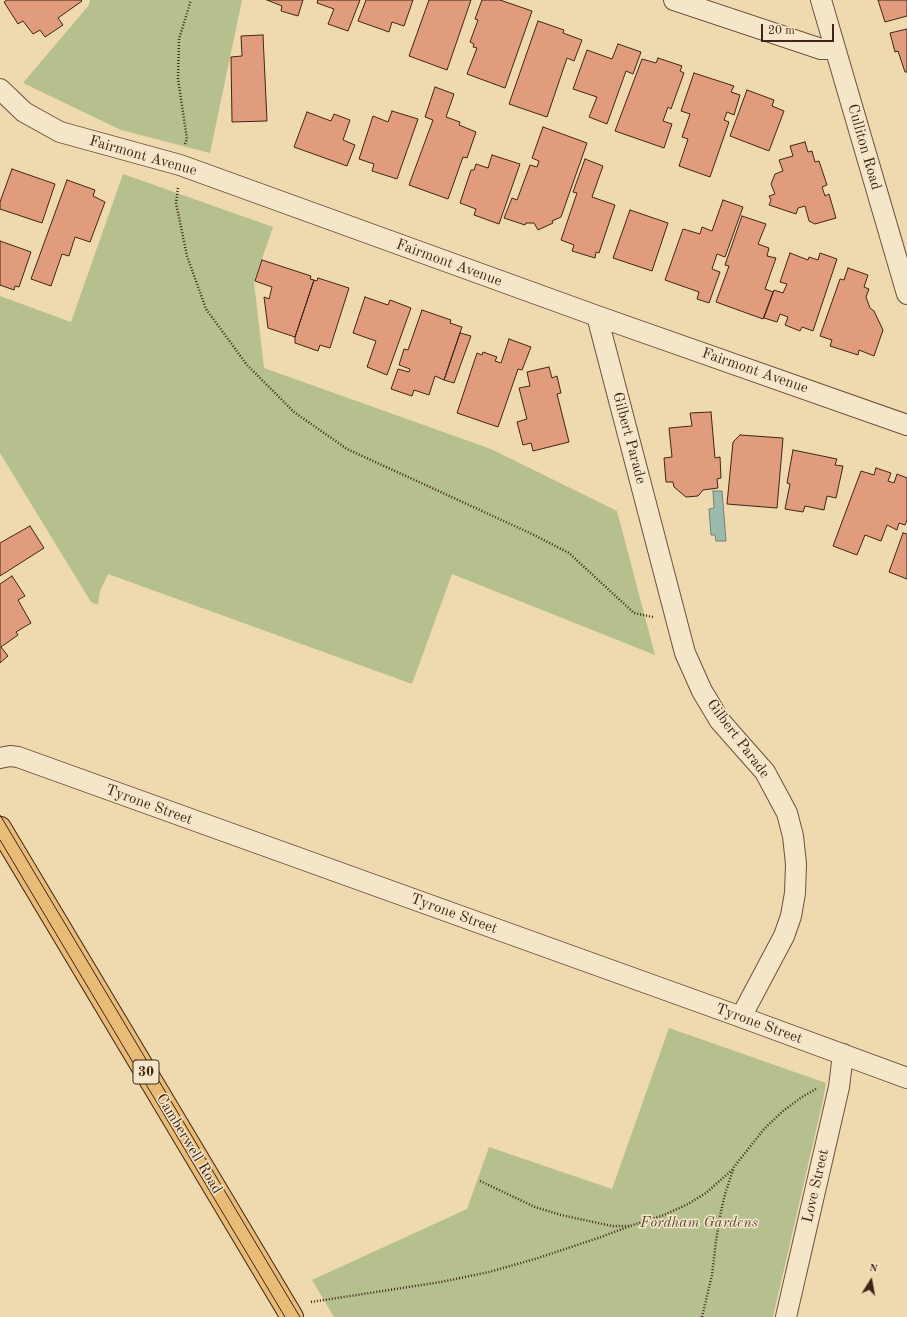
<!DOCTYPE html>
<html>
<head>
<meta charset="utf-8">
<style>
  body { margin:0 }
  #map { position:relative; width:907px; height:1317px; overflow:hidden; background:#efd9ae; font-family:"Old Standard TT",serif }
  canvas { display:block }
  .north { position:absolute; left:851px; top:1261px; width:40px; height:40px; -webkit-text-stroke:3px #f5e6ca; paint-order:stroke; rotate:11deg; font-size:11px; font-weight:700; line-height:16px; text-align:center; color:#402518 }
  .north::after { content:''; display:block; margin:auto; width:14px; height:18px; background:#402518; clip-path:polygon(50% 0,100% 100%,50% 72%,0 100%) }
  .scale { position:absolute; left:761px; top:24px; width:73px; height:18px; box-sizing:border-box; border:2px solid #402518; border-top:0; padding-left:5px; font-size:12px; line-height:14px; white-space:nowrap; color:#402518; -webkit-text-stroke:3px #f5e6ca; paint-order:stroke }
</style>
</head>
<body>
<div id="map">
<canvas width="907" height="1317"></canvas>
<div class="north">N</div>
<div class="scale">20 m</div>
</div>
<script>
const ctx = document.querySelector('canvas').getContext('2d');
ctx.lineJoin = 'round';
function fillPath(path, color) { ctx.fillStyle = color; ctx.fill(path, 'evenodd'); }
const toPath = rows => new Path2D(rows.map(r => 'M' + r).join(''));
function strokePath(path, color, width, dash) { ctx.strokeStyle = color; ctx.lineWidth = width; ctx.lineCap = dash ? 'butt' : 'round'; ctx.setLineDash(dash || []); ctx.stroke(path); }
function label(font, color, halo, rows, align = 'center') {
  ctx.font = font + ' "Old Standard TT",serif'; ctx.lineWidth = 3; ctx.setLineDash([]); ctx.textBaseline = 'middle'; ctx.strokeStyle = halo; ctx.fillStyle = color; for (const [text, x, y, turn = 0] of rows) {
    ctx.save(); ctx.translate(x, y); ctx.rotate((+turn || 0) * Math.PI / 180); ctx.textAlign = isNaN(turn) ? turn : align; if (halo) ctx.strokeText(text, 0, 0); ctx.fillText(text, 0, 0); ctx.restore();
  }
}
fillPath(toPath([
  [90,0,242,0,210,153,121,130,23,83,89,5],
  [123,174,273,227,254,282,264,368,491,449,617,511,655,655,452,574,412,684,108,574,100,591,98,605,91,602,0,453,0,296,71,322],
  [669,1028,826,1083,823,1100,773,1317,334,1317,312,1280,467,1209,489,1147,612,1189]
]), '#b5c08e');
const water = toPath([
  [713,491,722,491,726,541,716,541,715,535,711,535,709,509,714,508,713,491]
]);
fillPath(water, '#9abaae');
strokePath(water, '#767e72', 1);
const building = toPath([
  [7,0,81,0,82,1,58,18,63,25,45,37,40,30,33,34,23,21,18,24,4,2,7,0],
  [267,0,303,0,298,16,281,11,282,6,267,0],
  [318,0,360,0,348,31,328,24,334,9,317,3,318,0],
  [366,0,413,0,404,26,392,22,389,32,358,21,366,0],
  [429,0,471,0,447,70,409,56,429,0],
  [482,0,500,0,532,11,505,88,467,74,477,48,473,47,474,44,470,42,478,20,475,19,482,0],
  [878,0,907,0,907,16,885,22,878,0],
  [538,21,564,30,563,33,582,40,574,61,567,58,547,117,509,104,538,21],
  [907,29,907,72,905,72,898,51,895,52,890,33,907,29],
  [263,35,267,121,232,122,231,57,242,56,241,36,263,35],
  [618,44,641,52,633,74,626,71,607,124,589,117,597,97,573,89,587,50,612,59,618,44],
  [658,58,682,66,680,71,684,73,671,109,668,107,663,121,672,124,664,148,615,131,642,59,656,63,658,58],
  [694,73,734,86,731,92,740,95,734,115,727,112,724,120,729,122,710,177,679,166,688,139,682,137,690,114,681,111,694,73],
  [435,87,454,94,446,117,460,122,459,125,476,132,467,158,463,157,448,199,409,185,433,120,425,117,435,87],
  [747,90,774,100,772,106,784,111,769,151,730,136,747,90],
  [392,111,418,119,397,179,372,171,374,164,359,159,373,116,388,122,392,111],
  [307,112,331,121,334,114,350,120,343,140,355,145,347,166,294,147,307,112],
  [543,127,587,143,561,217,552,221,553,223,538,230,534,223,526,223,525,225,504,218,512,198,517,200,530,165,537,167,539,161,532,158,543,127],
  [805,142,808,152,812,151,815,162,819,161,827,185,822,187,825,196,829,194,836,218,815,224,809,221,805,206,798,208,796,214,769,205,771,200,769,196,775,194,771,184,775,174,783,171,779,160,793,156,790,146,805,142],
  [492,155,520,164,499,224,474,215,476,209,460,203,471,170,474,170,476,164,488,168,492,155],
  [585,159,603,166,592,197,615,205,599,253,596,252,595,258,572,251,574,245,561,240,577,193,573,192,585,159],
  [12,169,55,184,42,223,0,209,0,202,12,169],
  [67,180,95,190,93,196,105,202,90,242,75,237,69,256,62,254,51,286,31,279,67,180],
  [723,200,743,207,725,257,717,254,712,269,720,272,709,303,697,299,699,292,665,280,683,229,700,234,702,227,712,231,723,200],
  [630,210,668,223,652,271,613,258,630,210],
  [742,216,766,224,758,244,769,248,767,256,776,258,765,289,773,292,763,319,716,302,729,266,725,265,742,216],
  [0,241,31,252,19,287,15,286,14,290,0,285,0,241],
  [790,253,808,260,809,257,818,260,820,253,837,259,813,331,802,327,800,331,785,325,788,317,780,314,777,322,764,318,774,290,783,293,787,284,780,282,790,253],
  [262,260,311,276,310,279,314,280,295,337,268,328,264,297,269,299,272,287,255,281,262,260],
  [848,268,868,275,864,287,869,289,866,297,870,308,874,311,883,330,874,356,859,350,858,355,830,346,832,340,820,336,840,279,844,280,848,268],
  [318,278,349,288,330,348,320,345,318,351,295,343,295,337,314,280,317,281,318,278],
  [365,297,388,305,390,300,411,308,387,375,367,367,376,341,353,333,365,297],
  [422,310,451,320,450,323,462,327,444,380,435,376,429,395,414,390,412,396,391,389,398,369,409,372,410,369,399,365,404,349,408,350,422,310],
  [460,333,471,336,454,383,444,380,460,333],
  [509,339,531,347,522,370,518,369,498,427,457,413,477,353,482,355,483,352,497,357,495,361,501,363,509,339],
  [549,367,552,378,557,376,561,393,557,394,569,442,533,451,531,443,523,445,517,422,527,419,519,388,530,386,527,372,549,367],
  [711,412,715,458,720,457,721,478,717,479,718,488,703,490,698,496,686,497,674,487,673,482,666,482,664,458,672,457,669,428,692,426,690,413,711,412],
  [740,435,783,438,777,508,727,504,733,442,740,435],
  [793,450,837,459,835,465,843,466,836,498,827,496,824,510,805,506,803,512,785,509,790,484,787,483,793,450],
  [876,468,891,473,888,481,894,483,897,474,907,478,907,520,905,525,899,523,897,530,887,525,881,541,865,535,857,555,833,546,861,471,874,475,876,468],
  [30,526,44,548,0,576,0,543,30,526],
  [903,533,907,534,907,579,889,572,903,533],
  [12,576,25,596,18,600,31,623,16,632,18,635,1,647,8,656,0,663,0,584,12,576]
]);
fillPath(building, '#e09c7d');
strokePath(building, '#402518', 1);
const street = toPath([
  [674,0,821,49,835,49],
  [821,0,907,294],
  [0,89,24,112,60,132,180,165,597,316,907,425],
  [597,316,685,653,702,691,720,721,765,772,787,813,793,836,796,864,795,893,791,916,784,936,741,1017],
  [0,758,10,756,18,757,741,1017,907,1078],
  [786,1317,839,1087,843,1054]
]);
const primary = toPath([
  [0,828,292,1317]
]);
strokePath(street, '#6c523e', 22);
strokePath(primary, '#402518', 24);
strokePath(toPath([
  [185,144,187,139,178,79,179,39,191,0],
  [178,188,176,203,187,256,206,309,247,365,294,412,347,449,532,534,569,553,634,613,653,617],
  [480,1181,535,1207,561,1215,612,1226,630,1226,664,1215,688,1204,706,1193,734,1168],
  [311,1302,441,1282,489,1272,535,1259,601,1237,630,1226],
  [702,1317,712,1275,716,1241,720,1216,725,1194,734,1167,764,1129,783,1111,802,1097,816,1089]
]), '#402518', 2.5, [1, 2]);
strokePath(street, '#f5e6ca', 20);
strokePath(primary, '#e8bc77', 22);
strokePath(toPath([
  [0,815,300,1317],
  [0,840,285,1317]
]), '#402518', 1);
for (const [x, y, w] of [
  [146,1072,26]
]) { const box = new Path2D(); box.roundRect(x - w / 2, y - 12, w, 24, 3); ctx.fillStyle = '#f5e6ca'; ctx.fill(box); strokePath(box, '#402518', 1); }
label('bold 14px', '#402518', null, [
  ["30",146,1072]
]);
label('15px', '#402518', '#f5e6ca', [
  ["Culliton Road",864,147,74],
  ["Fairmont Avenue",143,156,16],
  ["Fairmont Avenue",449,263,20],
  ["Fairmont Avenue",755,371,19],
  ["Gilbert Parade",629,438,75],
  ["Gilbert Parade",738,739,53],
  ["Tyrone Street",149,805,20],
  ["Tyrone Street",454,914,20],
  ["Tyrone Street",759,1024,20],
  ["Camberwell Road",189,1144,59],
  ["Love Street",816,1186,-77]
]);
label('italic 15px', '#5d4c36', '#f5e6ca', [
  ["Fordham Gardens",699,1223]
]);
</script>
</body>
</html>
